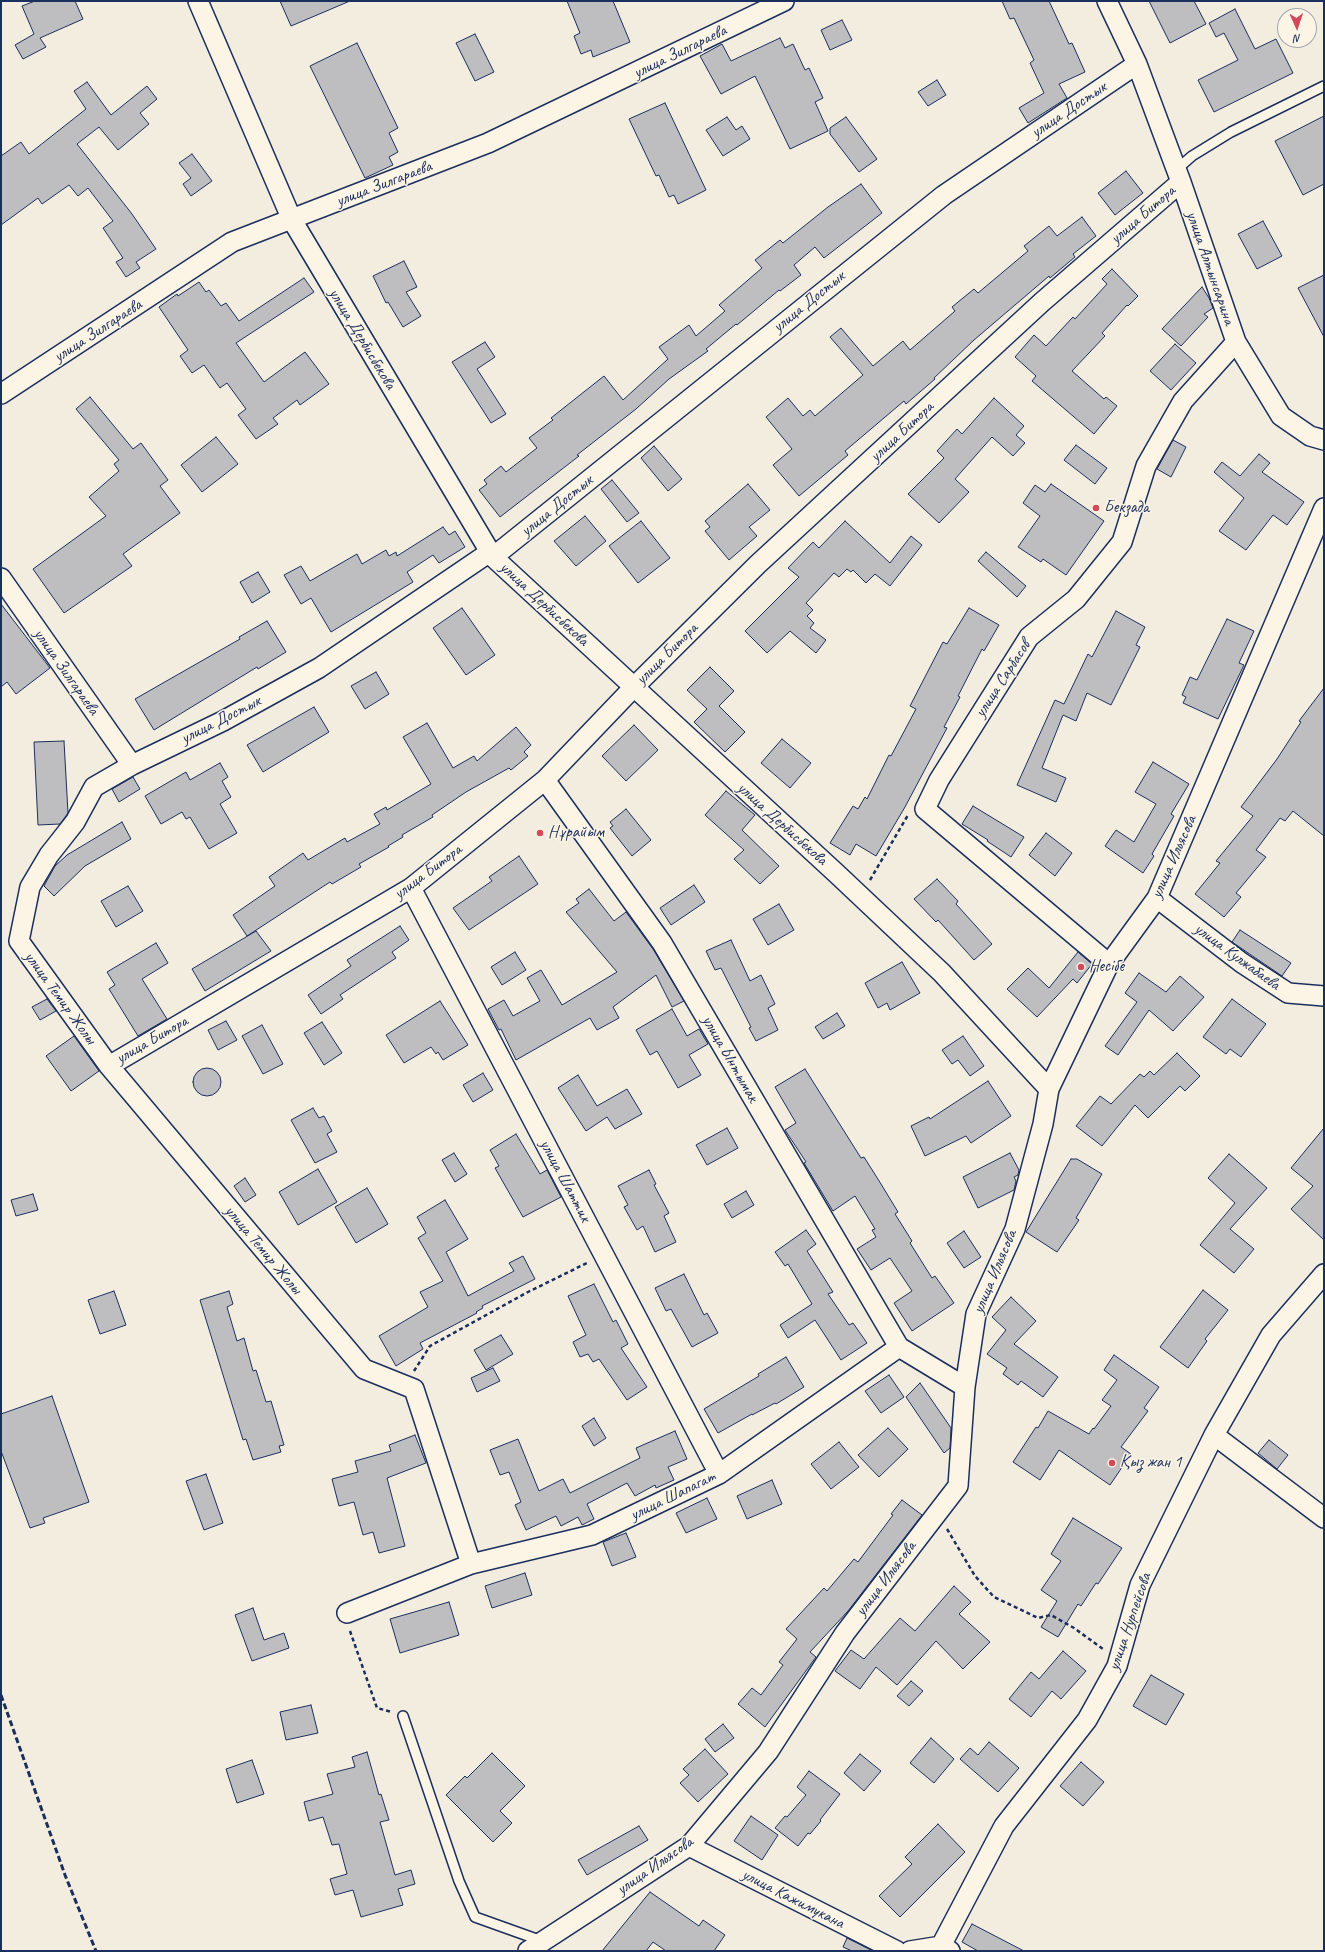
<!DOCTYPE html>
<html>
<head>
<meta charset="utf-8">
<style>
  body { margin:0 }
  #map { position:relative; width:1325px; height:1952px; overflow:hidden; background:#f3ede0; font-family:Caveat,sans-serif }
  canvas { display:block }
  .frame { position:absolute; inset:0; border:2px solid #1b2f5e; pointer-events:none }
  .north { position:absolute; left:1277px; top:8px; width:40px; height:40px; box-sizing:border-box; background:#fcf5e5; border:1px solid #a2a6af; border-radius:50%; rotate:177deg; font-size:11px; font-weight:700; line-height:16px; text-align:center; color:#1b2f5e }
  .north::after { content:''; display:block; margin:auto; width:14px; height:18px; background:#d1495b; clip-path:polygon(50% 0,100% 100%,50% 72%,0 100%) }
</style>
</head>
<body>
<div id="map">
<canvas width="1325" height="1952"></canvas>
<div class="frame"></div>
<div class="north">N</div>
</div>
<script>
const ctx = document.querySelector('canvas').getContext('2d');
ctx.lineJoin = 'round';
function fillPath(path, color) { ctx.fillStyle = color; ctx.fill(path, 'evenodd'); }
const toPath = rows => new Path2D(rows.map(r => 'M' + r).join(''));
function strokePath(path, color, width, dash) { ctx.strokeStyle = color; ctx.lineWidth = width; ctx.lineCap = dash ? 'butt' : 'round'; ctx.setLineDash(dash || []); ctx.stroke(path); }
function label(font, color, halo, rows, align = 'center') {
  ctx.font = font + ' Caveat,sans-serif'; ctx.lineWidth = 3; ctx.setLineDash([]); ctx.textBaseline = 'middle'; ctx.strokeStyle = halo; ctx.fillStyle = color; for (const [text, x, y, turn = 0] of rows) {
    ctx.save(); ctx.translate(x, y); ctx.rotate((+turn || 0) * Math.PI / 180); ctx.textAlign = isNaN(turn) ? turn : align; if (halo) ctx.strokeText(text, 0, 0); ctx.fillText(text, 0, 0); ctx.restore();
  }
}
const building = toPath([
  [35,1,75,1,83,19,40,38,46,47,23,59,15,45,34,34,22,6,35,1],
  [280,1,350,1,291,26,280,1],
  [567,1,613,1,630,42,593,57,591,50,581,54,574,36,580,33,567,1],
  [1002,1,1049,1,1069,44,1072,43,1085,72,1059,84,1067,98,1028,123,1019,108,1044,93,1030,63,1034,60,1014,18,1010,19,1002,1],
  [1149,1,1194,1,1206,24,1170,43,1149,1],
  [1235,9,1255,49,1276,39,1293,73,1214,112,1198,80,1238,60,1224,33,1216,37,1209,23,1235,9],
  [842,20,852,40,830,50,821,30,842,20],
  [475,34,494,72,475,81,456,43,475,34],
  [780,38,785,48,793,44,805,70,809,68,823,98,815,102,828,131,790,149,755,76,721,94,700,56,722,44,731,61,780,38],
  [357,43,398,128,389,133,398,152,389,157,393,165,365,178,310,66,357,43],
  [937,80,946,95,928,106,918,92,937,80],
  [87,82,111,115,147,86,157,99,140,113,149,124,118,150,99,127,77,144,132,214,156,249,136,262,140,268,126,277,116,262,123,258,103,228,113,221,88,188,78,196,69,185,42,204,38,198,1,225,1,156,21,142,29,154,86,109,74,91,87,82],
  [665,103,706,190,678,204,674,195,669,197,659,175,656,176,629,119,665,103],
  [1324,116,1324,184,1303,195,1275,141,1324,116],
  [727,117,736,130,742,126,750,139,723,156,706,130,727,117],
  [846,117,877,159,859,172,830,134,830,128,846,117],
  [192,154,212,181,191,196,183,184,191,178,179,163,192,154],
  [1126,171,1143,193,1115,215,1098,193,1126,171],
  [861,184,882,213,824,258,815,247,794,265,801,275,780,291,779,290,737,325,736,324,706,349,708,351,669,379,636,409,577,455,579,456,500,517,479,490,487,484,484,480,501,466,506,472,537,448,529,438,553,420,551,418,604,376,623,400,668,359,659,347,689,325,696,336,725,311,719,305,762,268,755,260,780,240,783,243,828,207,861,184],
  [1082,217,1096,236,1073,254,1075,257,1050,278,1049,276,974,340,934,378,935,379,906,404,904,401,845,451,848,455,799,496,773,465,792,449,766,417,788,398,803,416,810,410,815,416,863,375,830,337,841,328,873,366,903,341,910,350,955,311,952,307,974,289,978,293,1028,251,1024,246,1049,226,1057,236,1082,217],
  [1263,221,1282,256,1257,269,1238,234,1263,221],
  [404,261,417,287,406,292,421,316,403,327,388,302,386,303,373,276,404,261],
  [1112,269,1138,296,1128,306,1127,305,1102,333,1105,336,1072,371,1104,399,1106,397,1117,406,1094,434,1032,381,1036,376,1015,357,1034,335,1046,346,1073,317,1075,319,1107,284,1102,279,1112,269],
  [1324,275,1324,337,1298,288,1324,275],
  [304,278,314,292,236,343,264,382,305,352,329,384,300,405,297,400,273,418,278,424,256,439,238,415,246,409,227,383,220,388,204,365,192,373,180,356,188,350,159,307,177,294,178,296,199,282,206,292,209,290,221,306,226,303,239,321,304,278],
  [1202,287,1209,298,1213,308,1204,314,1208,317,1181,346,1162,329,1202,287],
  [485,342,495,357,477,369,506,414,491,423,452,362,485,342],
  [1175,344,1196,363,1171,390,1150,371,1175,344],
  [90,397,133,449,141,443,168,480,160,486,180,513,123,554,132,566,64,613,33,569,106,516,89,497,119,471,114,464,119,460,76,409,90,397],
  [994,398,1024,426,1016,435,1025,443,1013,456,992,437,955,479,969,492,939,523,908,494,944,458,937,451,957,429,962,434,994,398],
  [216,437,238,464,202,492,181,465,216,437],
  [1173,440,1186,447,1171,477,1157,469,1173,440],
  [1076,445,1107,468,1095,484,1064,460,1076,445],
  [654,446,682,479,668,491,641,458,654,446],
  [1259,454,1270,463,1262,472,1304,502,1287,525,1273,515,1246,550,1219,531,1244,498,1214,472,1222,462,1240,476,1259,454],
  [612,480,639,513,627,522,601,489,612,480],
  [748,484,770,510,749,527,757,536,729,560,705,531,710,527,705,521,748,484],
  [1051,484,1104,521,1066,575,1043,559,1041,562,1018,547,1040,516,1023,503,1035,485,1045,492,1051,484],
  [585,516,606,541,576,566,554,541,585,516],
  [641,521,670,558,638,583,609,546,641,521],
  [845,521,890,563,911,536,922,545,890,586,875,574,866,583,853,570,851,572,847,569,839,577,834,573,806,603,813,610,807,616,814,623,810,628,826,640,816,653,790,631,767,653,745,631,799,577,788,568,813,542,819,548,845,521],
  [443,527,449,535,455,531,465,547,439,563,433,555,407,572,413,582,331,632,311,598,301,604,284,575,301,566,310,581,357,554,362,564,386,550,389,556,396,552,397,556,443,527],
  [986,552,1026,586,1017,597,978,561,986,552],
  [258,572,270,592,252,603,240,582,258,572],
  [1,604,50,668,16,694,7,682,1,687,1,604],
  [462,608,495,655,466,675,433,628,462,608],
  [969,608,999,625,984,651,982,649,958,696,960,697,944,727,947,728,905,807,876,856,856,844,850,855,830,843,853,806,858,809,865,797,867,799,889,755,891,756,916,709,910,706,943,642,947,644,969,608],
  [1116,611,1145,627,1136,645,1140,647,1111,705,1087,693,1076,721,1063,715,1042,768,1066,778,1056,802,1017,785,1055,700,1064,704,1088,654,1092,657,1116,611],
  [1227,619,1254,631,1239,663,1244,665,1218,719,1183,703,1186,697,1182,695,1190,677,1197,680,1227,619],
  [267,621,286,652,258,669,257,667,154,730,135,699,240,639,239,637,267,621],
  [710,667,734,691,719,706,745,732,725,752,694,722,707,709,687,690,710,667],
  [376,672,389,694,365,709,351,686,376,672],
  [1324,688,1324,836,1293,811,1285,821,1280,818,1256,850,1266,857,1236,893,1241,897,1224,917,1195,894,1220,863,1216,861,1253,816,1241,807,1277,759,1301,722,1299,721,1324,688],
  [314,707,329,732,263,772,247,745,314,707],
  [427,723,453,768,474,756,477,761,516,727,531,745,524,752,528,756,511,770,509,768,466,792,432,815,433,817,402,835,403,837,388,846,389,847,359,864,361,867,332,884,330,882,247,936,233,915,275,886,269,877,303,853,308,860,345,838,347,842,380,824,374,814,386,807,387,810,431,784,403,737,427,723],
  [634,725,658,750,626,781,602,756,634,725],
  [782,739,811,763,790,788,761,763,782,739],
  [64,741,68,813,60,824,38,825,34,742,64,741],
  [1153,762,1189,784,1171,814,1174,816,1152,854,1154,856,1143,873,1105,846,1116,830,1134,842,1156,804,1135,792,1153,762],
  [220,763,228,777,222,781,231,797,220,804,237,833,209,849,190,817,186,819,182,812,161,824,145,796,186,772,190,780,220,763],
  [133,777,140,789,119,802,112,789,133,777],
  [726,791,755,815,742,830,779,866,760,884,734,859,744,850,705,815,726,791],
  [973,806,1024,837,1011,857,987,841,988,840,962,824,973,806],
  [626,809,651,840,632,856,610,828,613,826,610,822,626,809],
  [122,822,131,839,85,866,54,896,44,886,55,866,67,855,122,822],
  [1046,833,1072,853,1055,876,1029,855,1046,833],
  [519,856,538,884,469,930,453,908,492,881,489,877,519,856],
  [937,879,958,901,956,904,992,944,974,960,938,920,936,922,914,899,937,879],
  [694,885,705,902,671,925,660,908,694,885],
  [128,886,143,911,116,927,101,901,128,886],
  [589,889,614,921,626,912,653,949,684,1001,672,1007,656,975,613,1007,619,1018,597,1030,590,1018,516,1060,501,1029,499,1030,488,1009,504,1000,513,1016,540,1001,527,978,541,970,562,1005,617,972,566,912,579,903,576,899,589,889],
  [779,904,794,930,768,945,753,919,779,904],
  [400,926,409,940,392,952,396,958,340,995,343,999,321,1014,308,995,351,966,347,960,400,926],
  [1240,930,1291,963,1282,976,1232,942,1240,930],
  [256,931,271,951,205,991,192,969,256,931],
  [731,940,750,981,761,975,775,1004,768,1008,778,1030,756,1041,749,1028,751,1027,721,968,715,970,706,951,731,940],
  [156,943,168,963,142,979,167,1019,138,1036,109,989,115,985,107,972,156,943],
  [515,952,526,970,502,985,491,967,515,952],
  [1078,952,1092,964,1077,983,1073,979,1037,1017,1007,989,1028,968,1049,988,1078,952],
  [902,962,920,993,890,1010,887,1003,878,1008,865,983,902,962],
  [1139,973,1166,992,1180,976,1204,997,1173,1031,1149,1010,1118,1055,1105,1046,1137,1002,1125,993,1139,973],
  [47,999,56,1011,40,1020,32,1007,47,999],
  [1232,999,1266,1024,1241,1057,1230,1049,1226,1054,1203,1037,1232,999],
  [440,1001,468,1045,443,1060,438,1052,436,1054,431,1047,404,1063,386,1035,440,1001],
  [672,1009,687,1036,699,1029,708,1044,689,1055,701,1075,678,1088,657,1051,650,1055,636,1030,672,1009],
  [837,1013,845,1026,823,1039,815,1027,837,1013],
  [226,1021,237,1040,218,1050,208,1030,226,1021],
  [322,1022,342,1053,324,1065,304,1033,322,1022],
  [262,1025,283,1064,263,1074,242,1036,262,1025],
  [74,1036,99,1071,71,1091,46,1056,74,1036],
  [963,1036,984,1066,970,1076,958,1060,952,1064,942,1050,963,1036],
  [1177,1053,1200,1076,1185,1091,1180,1086,1148,1118,1135,1105,1102,1146,1076,1126,1100,1096,1111,1104,1140,1074,1144,1077,1150,1071,1154,1075,1177,1053],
  '193 1082a14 14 0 1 1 28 0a14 14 0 1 1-28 0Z',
  [805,1069,861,1158,864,1157,881,1184,898,1212,895,1214,912,1241,910,1243,932,1278,935,1276,954,1303,912,1331,894,1303,912,1291,890,1258,871,1270,857,1249,876,1237,872,1230,875,1229,855,1196,833,1211,804,1163,806,1162,785,1130,796,1123,775,1087,805,1069],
  [483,1073,493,1090,473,1102,463,1085,483,1073],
  [578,1075,597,1106,627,1089,642,1114,615,1129,607,1117,586,1131,558,1088,578,1075],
  [988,1081,1011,1116,971,1143,966,1136,925,1156,911,1126,929,1117,930,1119,988,1081],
  [313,1108,319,1118,324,1116,332,1131,327,1134,337,1152,315,1163,291,1120,313,1108],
  [727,1128,738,1148,707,1165,696,1145,727,1128],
  [1324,1128,1324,1240,1291,1209,1313,1186,1291,1168,1324,1128],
  [516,1134,540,1174,547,1170,561,1197,523,1217,495,1168,499,1166,490,1150,516,1134],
  [454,1153,467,1174,455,1182,442,1160,454,1153],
  [1010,1153,1019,1170,1018,1175,1014,1177,1016,1181,1014,1190,978,1208,963,1177,1010,1153],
  [1229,1154,1267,1188,1230,1229,1254,1249,1234,1273,1200,1245,1235,1203,1208,1178,1229,1154],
  [1071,1159,1077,1159,1102,1174,1076,1218,1079,1220,1057,1252,1026,1232,1071,1159],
  [318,1169,337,1202,298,1225,279,1192,318,1169],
  [649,1170,656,1184,654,1185,669,1213,664,1216,676,1242,655,1252,643,1226,637,1230,624,1207,628,1205,618,1186,649,1170],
  [245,1178,256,1195,245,1202,234,1186,245,1178],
  [367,1188,388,1224,356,1243,335,1207,367,1188],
  [746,1191,754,1205,732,1218,724,1204,746,1191],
  [33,1194,38,1210,16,1216,11,1200,33,1194],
  [445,1200,468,1239,446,1252,468,1296,514,1271,509,1263,523,1256,535,1279,482,1306,483,1308,476,1312,477,1313,420,1343,423,1349,396,1366,379,1336,428,1307,420,1292,443,1281,418,1238,426,1233,417,1217,445,1200],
  [806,1230,816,1244,807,1251,833,1292,828,1294,849,1325,853,1323,867,1343,841,1360,815,1320,788,1338,780,1325,812,1304,788,1264,785,1266,775,1252,806,1230],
  [964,1231,981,1257,964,1268,947,1243,964,1231],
  [684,1274,704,1315,707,1313,718,1333,692,1347,671,1309,666,1311,655,1288,684,1274],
  [594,1284,613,1322,616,1320,628,1344,621,1348,647,1387,627,1400,599,1359,593,1362,588,1354,580,1357,573,1342,586,1335,568,1296,594,1284],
  [1203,1290,1228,1310,1205,1339,1207,1341,1188,1368,1160,1347,1203,1290],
  [114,1291,126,1325,100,1334,88,1300,114,1291],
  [229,1291,233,1304,227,1307,237,1341,244,1338,253,1371,256,1370,266,1402,271,1401,284,1445,279,1446,281,1452,253,1460,246,1439,243,1440,200,1300,229,1291],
  [1011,1297,1036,1321,1014,1344,1058,1377,1043,1397,1021,1381,1018,1385,1003,1374,1007,1368,987,1354,1006,1330,992,1317,1011,1297],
  [501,1335,513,1354,486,1370,474,1350,501,1335],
  [1114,1355,1159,1387,1144,1408,1148,1411,1121,1447,1131,1454,1110,1485,1059,1450,1040,1480,1013,1462,1036,1427,1038,1428,1048,1411,1089,1434,1093,1428,1094,1429,1111,1406,1102,1400,1117,1380,1104,1370,1114,1355],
  [786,1357,804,1387,776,1404,775,1403,752,1415,752,1414,718,1433,704,1409,759,1376,758,1374,786,1357],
  [493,1368,500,1381,477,1392,471,1378,493,1368],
  [889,1375,904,1397,881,1413,865,1391,889,1375],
  [920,1383,951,1428,950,1448,944,1453,906,1397,920,1383],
  [52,1396,89,1502,43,1518,45,1523,30,1528,1,1451,1,1414,52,1396],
  [594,1418,606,1438,594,1446,582,1426,594,1418],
  [888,1428,908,1449,879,1477,858,1455,888,1428],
  [675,1431,687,1459,668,1467,674,1480,656,1488,655,1485,635,1496,627,1483,587,1504,594,1519,582,1525,578,1517,561,1526,556,1516,526,1530,515,1505,521,1502,509,1472,500,1475,490,1450,518,1439,539,1491,563,1479,570,1493,640,1458,636,1448,675,1431],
  [415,1435,426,1463,387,1478,405,1546,379,1553,373,1532,363,1535,354,1502,339,1506,332,1479,358,1472,355,1461,391,1451,389,1445,415,1435],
  [1269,1440,1288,1455,1277,1469,1258,1453,1269,1440],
  [839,1442,859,1467,831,1489,811,1464,839,1442],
  [206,1474,223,1523,204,1530,186,1481,206,1474],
  [772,1480,782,1504,747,1519,737,1496,772,1480],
  [707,1498,717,1519,686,1533,676,1513,707,1498],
  [902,1500,922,1515,848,1611,810,1652,816,1657,765,1727,738,1704,752,1688,761,1695,783,1665,779,1662,797,1639,786,1629,824,1588,827,1591,854,1559,858,1562,893,1515,891,1514,902,1500],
  [1073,1518,1122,1548,1098,1584,1096,1583,1081,1606,1078,1604,1058,1637,1041,1627,1057,1601,1041,1590,1061,1561,1051,1554,1073,1518],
  [626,1533,636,1557,612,1566,603,1542,626,1533],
  [525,1573,532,1595,492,1608,485,1586,525,1573],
  [954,1586,971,1602,959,1614,990,1642,963,1669,936,1641,897,1685,876,1667,860,1689,835,1671,851,1650,864,1659,900,1618,915,1631,954,1586],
  [449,1602,459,1635,400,1653,390,1619,449,1602],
  [253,1608,264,1640,284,1633,289,1648,252,1661,235,1615,253,1608],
  [1063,1651,1086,1671,1061,1699,1052,1691,1031,1717,1009,1699,1031,1672,1039,1679,1063,1651],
  [1151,1675,1184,1694,1166,1725,1133,1706,1151,1675],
  [911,1681,923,1691,909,1706,897,1696,911,1681],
  [311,1705,318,1733,286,1740,280,1712,311,1705],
  [723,1724,734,1738,715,1752,705,1739,723,1724],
  [931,1738,954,1759,934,1783,910,1763,931,1738],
  [989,1742,1019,1768,998,1792,960,1759,970,1748,978,1755,989,1742],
  [705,1749,728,1774,698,1802,680,1783,689,1775,683,1769,705,1749],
  [367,1752,379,1795,381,1794,389,1820,380,1822,395,1875,411,1870,415,1884,398,1889,403,1905,361,1917,353,1890,335,1895,330,1879,347,1874,339,1844,332,1845,323,1817,309,1821,304,1802,333,1794,327,1774,355,1767,352,1757,367,1752],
  [492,1753,525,1786,500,1811,512,1823,493,1842,446,1795,465,1776,467,1778,492,1753],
  [860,1754,881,1771,864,1791,844,1773,860,1754],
  [252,1760,264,1794,237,1803,226,1769,252,1760],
  [1081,1762,1104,1782,1083,1806,1060,1786,1081,1762],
  [809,1771,840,1794,820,1820,821,1821,810,1834,808,1833,798,1846,775,1828,785,1816,787,1817,806,1795,797,1787,809,1771],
  [751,1816,778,1835,762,1860,734,1841,751,1816],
  [938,1824,965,1852,900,1917,879,1896,912,1864,905,1857,938,1824],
  [639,1826,648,1840,587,1875,578,1860,639,1826],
  [650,1892,699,1926,703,1920,725,1935,714,1951,666,1951,653,1942,646,1951,602,1951,650,1892],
  [972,1924,1024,1951,978,1951,962,1942,972,1924],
  [847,1938,873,1951,852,1951,843,1947,847,1938]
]);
fillPath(building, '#bebec0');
strokePath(building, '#1b2f5e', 1);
const service = toPath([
  [1176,170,1192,156,1231,132,1324,86],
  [403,1716,459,1881,475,1917,542,1941]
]);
const minor = toPath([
  [198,1,292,220,493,557,837,874,942,973,1049,1089],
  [1107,1,1137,64,1181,182,1236,342,1281,416,1310,436,1324,440],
  [1,394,232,242,488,143,784,1],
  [493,557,944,195,1137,64],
  [1,578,132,765],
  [545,780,662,943,899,1347],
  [411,888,719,1474],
  [1157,898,1242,963,1288,993,1324,996],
  [1109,964,925,809,939,780,1029,637,1076,599,1122,542,1146,466,1183,401,1236,342],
  [109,1066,411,888,545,780,633,688,758,564,1042,302,1181,182],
  [1214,1435,1324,1518],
  [471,1564,414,1389,364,1369,109,1066,19,941,30,887,49,855,75,822,94,787,132,765,223,721,319,668,490,552],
  [347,1613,471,1564,592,1535,719,1474,899,1347,965,1387],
  [689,1846,897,1951],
  [941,1946,1004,1826,1087,1720,1117,1666,1140,1585,1214,1435,1271,1335,1324,1274],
  [528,1951,689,1846,768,1752,845,1633,958,1486,965,1387,976,1314,1015,1229,1043,1124,1049,1089,1109,964,1157,898,1324,508],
  [910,1951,941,1946,950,1951]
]);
strokePath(service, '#1b2f5e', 12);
strokePath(minor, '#1b2f5e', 22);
strokePath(toPath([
  [870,880,908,815],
  [414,1371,430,1346,528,1292,587,1263],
  [947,1529,975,1576,994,1597,1038,1618,1051,1615,1074,1628,1103,1649],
  [350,1631,377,1708,392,1712]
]), '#1b2f5e', 2.5, [4, 3]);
strokePath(service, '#fcf5e5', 9);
strokePath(minor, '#fcf5e5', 19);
strokePath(toPath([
  [1,1695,65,1875,96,1951]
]), '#1b2f5e', 3, [6, 3]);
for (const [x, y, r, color] of [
  [1096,508,4,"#d1495b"],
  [540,833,4,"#d1495b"],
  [1081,967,4,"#d1495b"],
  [1112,1463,4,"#d1495b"]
]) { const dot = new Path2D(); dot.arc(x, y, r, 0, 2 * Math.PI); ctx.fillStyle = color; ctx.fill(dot); strokePath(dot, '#fcf5e5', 1.5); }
label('17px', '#1b2f5e', '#fcf5e5', [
  ["улица Зилгараева",680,52,-26],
  ["улица Достык",1069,110,-34],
  ["улица Зилгараева",384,184,-21],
  ["улица Битора",1143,215,-41],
  ["улица Алтынсарина",1210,268,71],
  ["улица Достык",809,302,-39],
  ["улица Зилгараева",98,331,-33],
  ["улица Дербисбекова",362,339,59],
  ["улица Битора",902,432,-43],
  ["улица Достык",557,506,-39],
  ["улица Дербисбекова",544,604,43],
  ["улица Битора",667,654,-45],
  ["улица Зилгараева",66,672,55],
  ["улица Сарбасов",1003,679,-57],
  ["улица Достык",221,720,-27],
  ["улица Дербисбекова",782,824,42],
  ["улица Ильясова",1174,857,-66],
  ["улица Битора",428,872,-37],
  ["улица Кулжабаева",1237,957,36],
  ["улица Темир Жолы",60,998,54],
  ["улица Битора",152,1040,-30],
  ["улица Ынтымак",730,1059,60],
  ["улица Шаттик",565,1181,62],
  ["улица Темир Жолы",263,1250,50],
  ["улица Ильясова",995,1272,-67],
  ["улица Шапагат",673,1496,-26],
  ["улица Ильясова",886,1579,-53],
  ["улица Нурпейсова",1130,1622,-71],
  ["улица Ильясова",655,1866,-35],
  ["улица Кажимукана",793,1899,27]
]);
label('17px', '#1b2f5e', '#fcf5e5', [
  ["Бекзада",1104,508],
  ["Нұрайым",548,833],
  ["Несібе",1089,967],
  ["Қыз жан 1",1120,1463]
], 'left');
</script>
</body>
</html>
